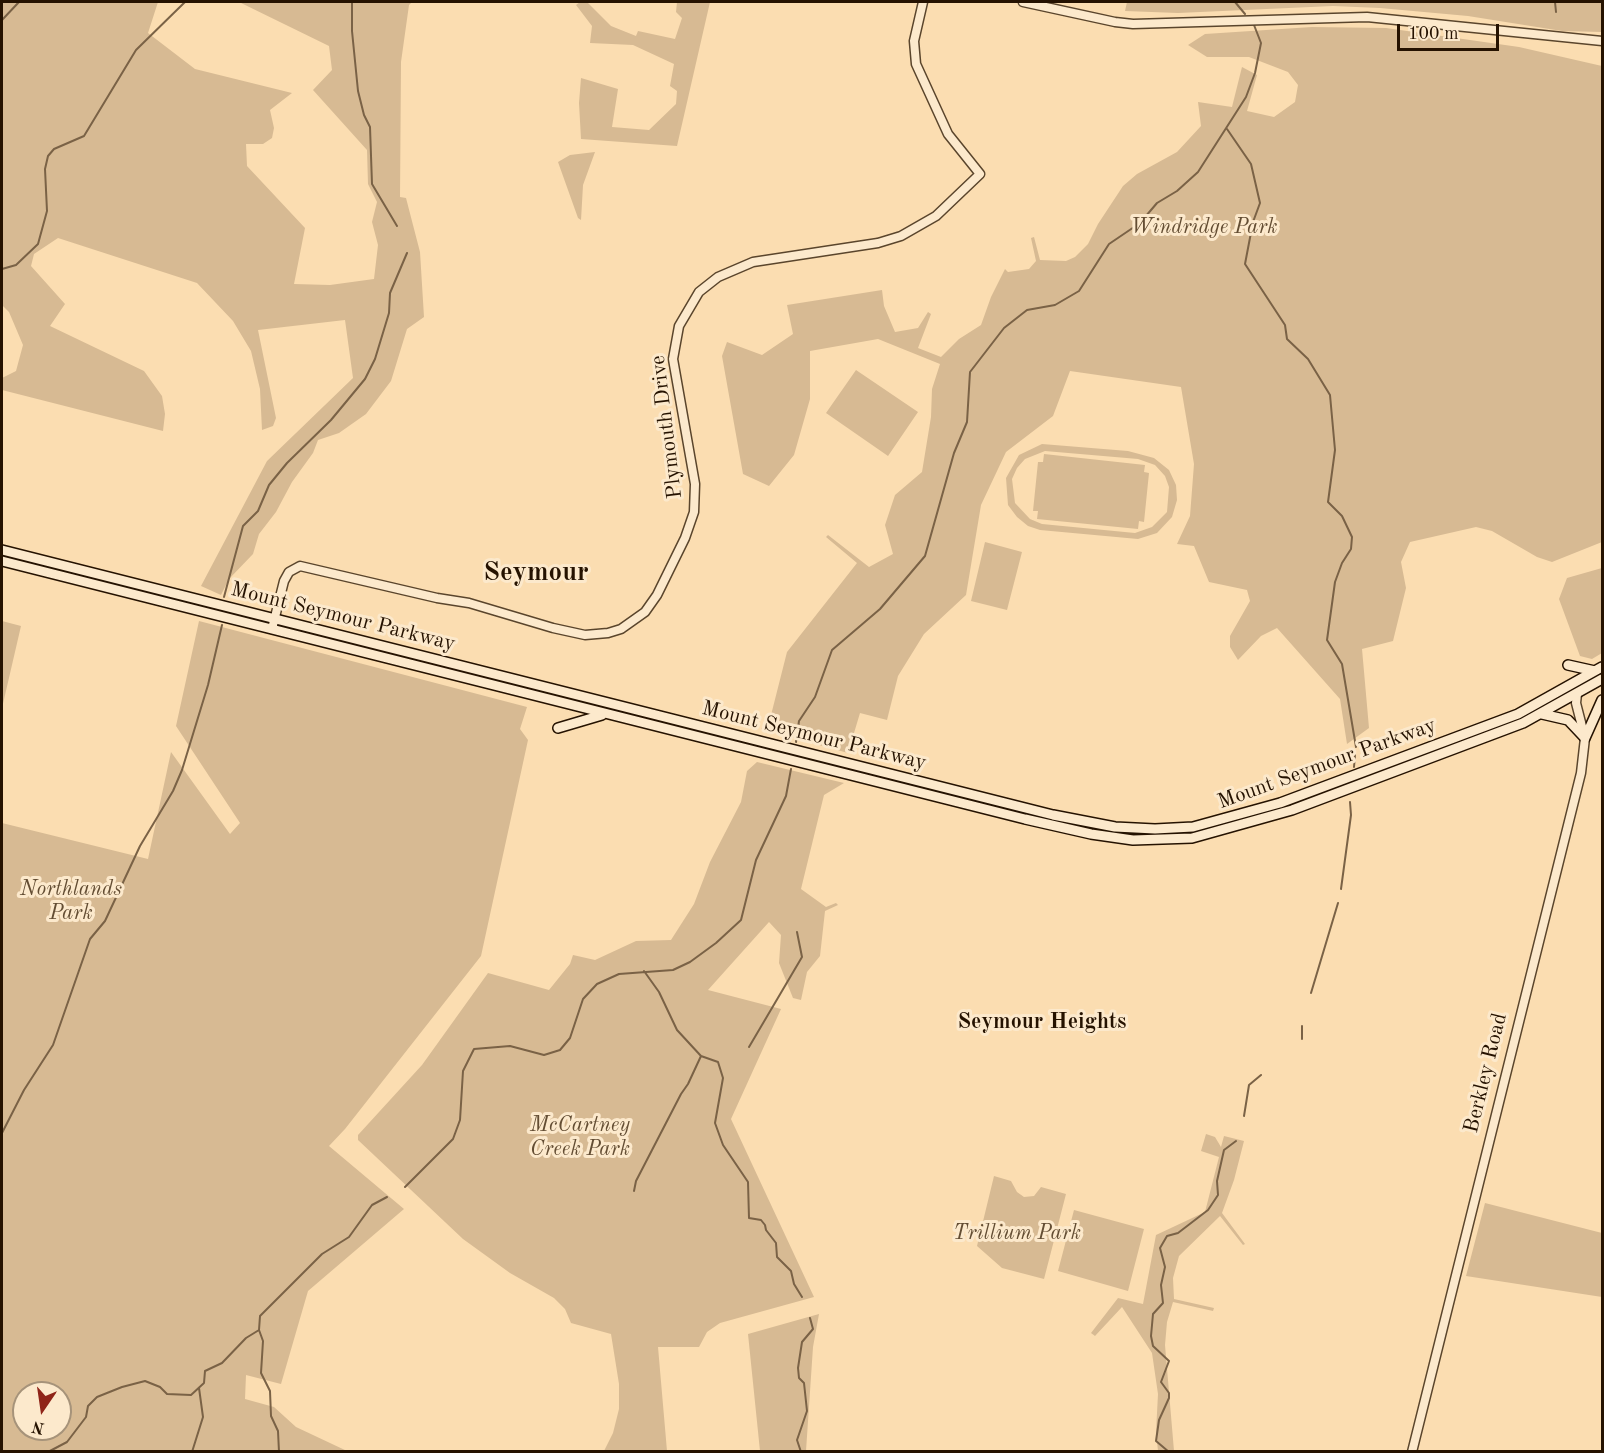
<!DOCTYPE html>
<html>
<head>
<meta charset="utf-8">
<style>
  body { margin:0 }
  #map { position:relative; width:1604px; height:1453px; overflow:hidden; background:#fbddb1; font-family:"Old Standard TT",serif }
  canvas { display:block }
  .frame { position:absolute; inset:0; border:3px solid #251200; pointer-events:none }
  .north { position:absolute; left:12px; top:1381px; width:60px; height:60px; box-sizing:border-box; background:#fce9cc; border:2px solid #a6937a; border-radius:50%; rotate:193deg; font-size:16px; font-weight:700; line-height:24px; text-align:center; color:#251200 }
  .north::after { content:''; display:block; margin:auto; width:21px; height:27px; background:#8f2418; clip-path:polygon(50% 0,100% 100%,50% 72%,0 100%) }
  .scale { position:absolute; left:1397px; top:24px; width:102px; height:27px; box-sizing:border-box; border:3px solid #251200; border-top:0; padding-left:8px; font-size:18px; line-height:21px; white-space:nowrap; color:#251200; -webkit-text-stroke:4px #fce9cc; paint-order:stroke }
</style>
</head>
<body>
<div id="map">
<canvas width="1604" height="1453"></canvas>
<div class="frame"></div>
<div class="north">N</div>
<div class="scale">100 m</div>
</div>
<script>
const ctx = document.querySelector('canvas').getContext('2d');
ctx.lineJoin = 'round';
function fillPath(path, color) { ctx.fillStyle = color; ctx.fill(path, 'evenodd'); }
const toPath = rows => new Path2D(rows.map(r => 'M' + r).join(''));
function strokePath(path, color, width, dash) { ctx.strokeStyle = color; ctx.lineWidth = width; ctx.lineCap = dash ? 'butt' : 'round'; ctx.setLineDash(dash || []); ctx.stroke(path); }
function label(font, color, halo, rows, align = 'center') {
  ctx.font = font + ' "Old Standard TT",serif'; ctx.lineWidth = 6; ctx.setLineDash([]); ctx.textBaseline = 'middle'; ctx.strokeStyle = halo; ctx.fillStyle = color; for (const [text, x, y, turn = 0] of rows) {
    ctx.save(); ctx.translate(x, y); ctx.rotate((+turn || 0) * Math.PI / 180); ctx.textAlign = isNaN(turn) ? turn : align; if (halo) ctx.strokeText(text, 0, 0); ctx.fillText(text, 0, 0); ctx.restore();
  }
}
fillPath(toPath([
  [2,2,158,2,148,33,195,69,292,93,270,110,274,128,272,138,263,144,246,144,247,166,305,228,294,284,330,285,374,279,378,245,372,222,377,202,368,184,367,150,313,90,332,70,329,46,239,2,412,2,409,5,401,62,400,197,406,198,420,252,424,317,407,329,391,381,366,414,339,433,318,440,313,453,292,482,276,512,259,534,253,554,229,579,221,595,201,586,267,461,353,378,345,320,258,330,276,418,273,426,262,430,260,389,251,351,233,321,197,283,58,238,34,254,31,266,65,304,50,326,144,371,162,396,165,414,163,431,2,390,2,378,16,371,23,345,9,312,2,305],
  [580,2,587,2,611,26,636,36,638,31,675,39,682,18,676,12,677,2,710,2,677,146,581,139,579,103,581,78,618,89,612,127,649,130,676,104,677,91,670,86,674,64,633,45,590,43,592,26,576,5],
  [1127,2,1602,2,1602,32,1562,31,1468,16,1380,8,1333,6,1178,13,1125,11],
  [1312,27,1386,28,1519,47,1602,66,1602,542,1552,562,1537,557,1492,531,1476,527,1410,542,1401,562,1406,588,1393,641,1362,649,1369,728,1347,744,1340,699,1277,628,1261,636,1238,660,1230,647,1230,636,1250,601,1247,590,1209,582,1194,546,1177,544,1190,516,1194,464,1181,387,1070,371,1053,416,1006,452,981,505,966,595,924,634,898,676,887,720,860,713,848,753,761,729,769,723,787,652,857,563,826,537,828,535,869,567,893,554,885,525,895,495,922,472,931,417,932,389,940,364,878,339,810,351,810,399,794,455,769,486,743,474,722,356,727,342,762,355,793,334,787,305,882,290,884,306,895,332,918,328,928,312,931,314,918,348,941,357,959,339,981,325,991,297,1005,269,1008,272,1029,269,1036,261,1031,238,1034,237,1040,260,1066,261,1075,257,1088,244,1098,224,1123,186,1137,174,1177,152,1201,126,1198,102,1232,107,1242,67,1257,75,1247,111,1274,117,1295,102,1298,85,1288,72,1249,57,1207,57,1188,45,1205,34],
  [595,152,583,185,581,220,578,218,558,162,570,155],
  [856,370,918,412,888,456,826,413],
  [1042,444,1128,451,1154,458,1169,470,1176,485,1177,500,1172,517,1157,533,1138,539,1040,530,1028,526,1017,517,1008,505,1006,478,1019,455],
  [1045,451,1138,459,1155,465,1165,476,1169,487,1167,512,1152,527,1135,533,1042,524,1030,519,1015,503,1012,479,1017,468,1025,459],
  [1044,454,1145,465,1144,472,1149,473,1144,522,1139,521,1138,529,1037,519,1038,511,1033,511,1038,462,1043,462],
  [985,542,1022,552,1007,610,971,601],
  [1602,568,1602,653,1592,659,1580,656,1559,599,1567,578],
  [2,621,21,626,2,708],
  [199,621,527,707,520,729,528,740,481,956,345,1129,329,1146,404,1209,308,1291,281,1384,246,1375,245,1399,274,1407,296,1427,347,1451,2,1451,2,823,148,859,171,752,230,834,240,823,176,726],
  [24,1393,60,1393,60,1429,24,1429],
  [757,762,844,783,824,795,801,889,826,907,836,903,838,905,825,911,820,956,807,972,801,1000,793,998,779,963,781,935,769,922,708,990,781,1009,731,1119,814,1297,720,1323,707,1332,699,1347,658,1347,667,1451,604,1451,613,1433,619,1409,619,1384,611,1334,571,1323,565,1309,554,1298,510,1273,463,1239,358,1140,358,1135,422,1065,488,973,549,990,570,964,573,955,595,960,636,941,671,940,694,904,710,862,741,802,747,771],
  [1206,1134,1215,1137,1221,1147,1224,1136,1244,1141,1234,1180,1222,1213,1245,1244,1243,1245,1220,1216,1179,1256,1173,1278,1174,1299,1214,1308,1213,1311,1173,1302,1167,1322,1165,1345,1174,1451,1158,1451,1156,1432,1158,1394,1152,1353,1122,1307,1095,1336,1091,1333,1118,1298,1143,1304,1156,1235,1205,1212,1219,1157,1201,1151],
  [994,1176,1011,1181,1017,1192,1024,1197,1034,1196,1041,1187,1066,1194,1044,1279,1002,1268,977,1246],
  [1485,1203,1602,1233,1602,1297,1466,1276],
  [1074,1210,1144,1229,1128,1291,1058,1271],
  [819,1314,813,1347,806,1451,760,1451,748,1334]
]), '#d7ba93');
strokePath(toPath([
  [352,2,352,31,358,91,364,115,370,127,372,184,397,226],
  [1235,2,1245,14],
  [1555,2,1556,12],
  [2,20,19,2],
  [1227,129,1251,164,1260,203,1253,222,1245,264,1285,325,1287,339,1308,359,1330,395,1335,450,1328,502,1342,516,1352,537,1351,549,1342,563,1335,582,1327,640,1342,664,1356,747],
  [2,269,16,265,38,244,47,211,45,169,48,156,54,149,84,136,136,50,185,2],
  [224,597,243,526,258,511,269,485,287,463,331,420,365,379,375,359,389,313,390,293,407,253],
  [796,742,799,721,815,697,832,650,880,609,925,556,954,453,967,422,970,372,1004,328,1027,310,1055,305,1079,291,1109,244,1140,223,1157,203,1177,191,1198,172,1246,97,1255,73,1261,43,1254,25],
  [1354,767,1355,755],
  [1341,889,1351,815,1350,802],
  [644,971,659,992,677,1030,701,1056,718,1062,723,1078,715,1123,723,1145,748,1182,749,1218,761,1220,765,1225,766,1230,776,1243,777,1257,791,1271,794,1284,802,1297],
  [1311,993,1338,903],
  [1302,1026,1302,1039],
  [749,1047,802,957,797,932],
  [1244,1116,1249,1085,1261,1075],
  [2,1133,24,1090,53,1045,90,939,105,921,140,846,173,791,182,770,208,685,222,625],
  [405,1187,453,1139,460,1120,463,1071,474,1049,510,1046,544,1055,560,1050,570,1038,583,999,597,984,619,974,673,970,690,962,716,943,741,920,756,860,786,796,791,769],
  [634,1191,636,1181,681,1094,688,1084,701,1056],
  [259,1330,263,1341,261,1373,270,1391,271,1416,278,1431,279,1452],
  [48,1452,67,1442,86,1417,88,1406,97,1397,122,1387,145,1381,160,1387,167,1394,191,1395,204,1383,205,1371,222,1363,246,1338,259,1330,260,1316,322,1254,349,1237,372,1205,387,1197],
  [192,1452,203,1417,199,1388],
  [801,1452,797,1440,807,1411,804,1383,799,1378,798,1368,802,1342,813,1329,810,1318],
  [1169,1452,1156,1441,1159,1420,1169,1398,1169,1393,1161,1382,1169,1361,1153,1346,1151,1336,1153,1314,1163,1303,1161,1285,1165,1267,1160,1248,1167,1236,1178,1233,1208,1210,1218,1195,1217,1181,1224,1150,1236,1141]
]), '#7a6246', 2);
const tertiary = toPath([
  [1023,2,1115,22,1133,24,1367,17,1602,41],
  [272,629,284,581,289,572,300,566,437,598,469,603,553,628,585,635,608,633,621,629,645,612,657,595,685,538,694,512,695,484,673,359,679,326,699,292,718,277,753,262,878,243,901,236,936,216,980,174,948,134,916,64,914,41,923,2],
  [1412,1452,1581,773,1585,738,1576,703,1577,694]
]);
const secondary = toPath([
  [2,550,1053,815,1115,827,1155,829,1193,827,1280,803,1518,714,1602,667],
  [2,561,1025,819,1091,834,1133,840,1192,838,1292,810,1523,723,1602,679],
  [1568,665,1595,671],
  [1542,714,1568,720,1585,738,1602,700],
  [558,728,602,715]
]);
strokePath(tertiary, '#5a452c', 11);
strokePath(secondary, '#251200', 12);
strokePath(tertiary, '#fce9cc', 8);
strokePath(secondary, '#fce9cc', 9);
label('italic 21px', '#634d33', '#fce9cc', [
  ["Windridge Park",1204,227],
  ["Northlands",71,889],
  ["Park",71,913],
  ["McCartney",580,1125],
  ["Creek Park",580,1149],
  ["Trillium Park",1017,1233]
]);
label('21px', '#251200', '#fce9cc', [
  ["Plymouth Drive",667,427,-97],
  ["Mount Seymour Parkway",343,617,14],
  ["Mount Seymour Parkway",814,736,14],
  ["Mount Seymour Parkway",1327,764,-20],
  ["Berkley Road",1486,1073,-76]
]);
label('bold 22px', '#251200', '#fce9cc', [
  ["Seymour Heights",1042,1022]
]);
label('bold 27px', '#251200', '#fce9cc', [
  ["Seymour",536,573]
]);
</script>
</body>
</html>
